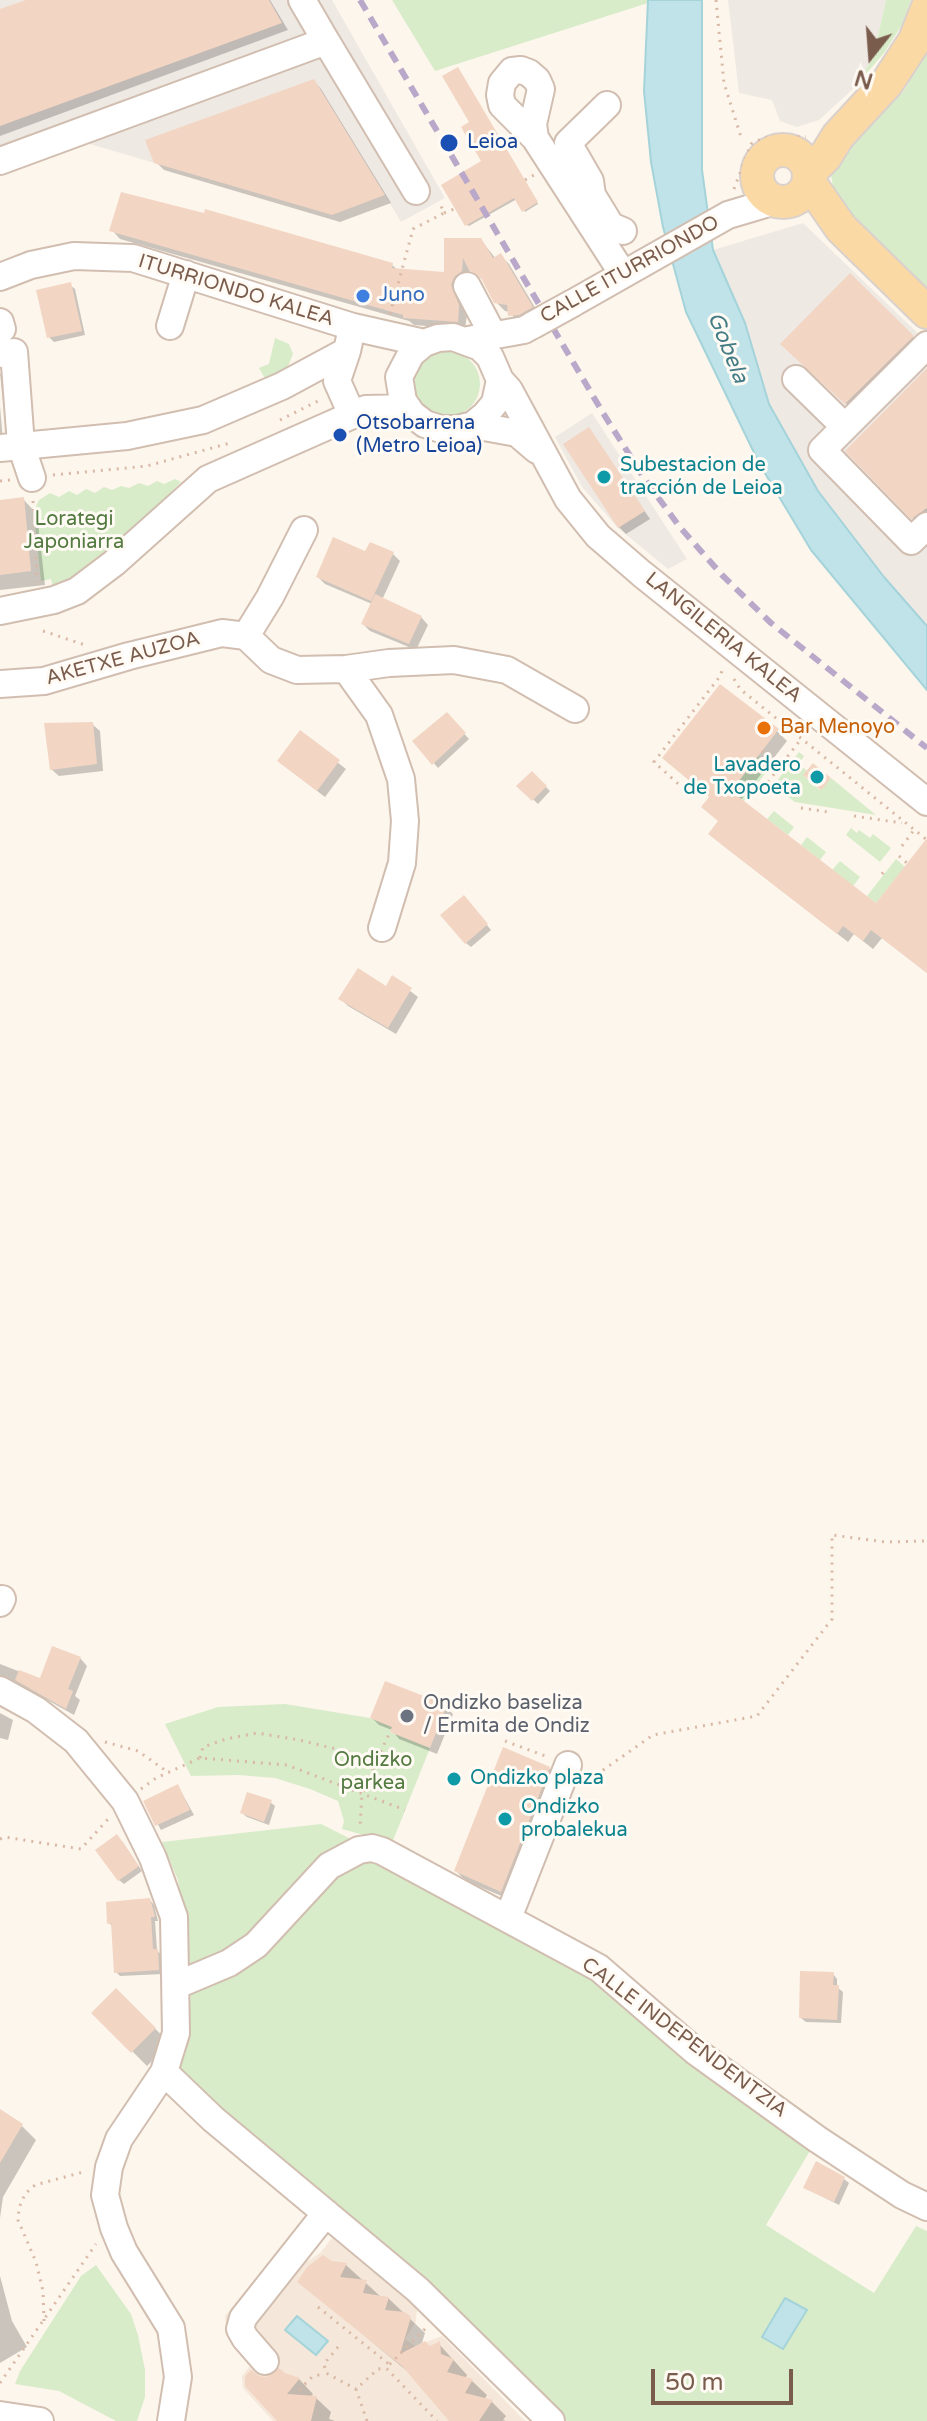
<!DOCTYPE html>
<html>
<head>
<meta charset="utf-8">
<style>
  body { margin:0 }
  #map { position:relative; width:927px; height:2421px; overflow:hidden; background:#fdf6ec; font-family:"Varela Round",sans-serif }
  canvas { display:block }
  .north { position:absolute; left:831px; top:16px; width:80px; height:80px; -webkit-text-stroke:6px #fffaf3; paint-order:stroke; rotate:197deg; font-size:22px; font-weight:700; line-height:32px; text-align:center; color:#7a5c4d }
  .north::after { content:''; display:block; margin:auto; width:28px; height:36px; background:#7a5c4d; clip-path:polygon(50% 0,100% 100%,50% 72%,0 100%) }
  .scale { position:absolute; left:651px; top:2369px; width:142px; height:36px; box-sizing:border-box; border:4px solid #7a5c4d; border-top:0; padding-left:10px; font-size:24px; line-height:28px; white-space:nowrap; color:#7a5c4d; -webkit-text-stroke:6px #fffaf3; paint-order:stroke }
</style>
</head>
<body>
<div id="map">
<canvas width="927" height="2421"></canvas>
<div class="north">N</div>
<div class="scale">50 m</div>
</div>
<script>
const ctx = document.querySelector('canvas').getContext('2d');
ctx.lineJoin = 'round';
function fillPath(path, color) { ctx.fillStyle = color; ctx.fill(path, 'evenodd'); }
const toPath = rows => new Path2D(rows.map(r => 'M' + r).join(''));
function strokePath(path, color, width, dash) { ctx.strokeStyle = color; ctx.lineWidth = width; ctx.lineCap = dash ? 'butt' : 'round'; ctx.setLineDash(dash || []); ctx.stroke(path); }
function label(font, color, halo, rows, align = 'center') {
  ctx.font = font + ' "Varela Round",sans-serif'; ctx.lineWidth = 6; ctx.setLineDash([]); ctx.textBaseline = 'middle'; ctx.strokeStyle = halo; ctx.fillStyle = color; for (const [text, x, y, turn = 0] of rows) {
    ctx.save(); ctx.translate(x, y); ctx.rotate((+turn || 0) * Math.PI / 180); ctx.textAlign = isNaN(turn) ? turn : align; if (halo) ctx.strokeText(text, 0, 0); ctx.fillText(text, 0, 0); ctx.restore();
  }
}
fillPath(toPath([
  [299,2224,305,2229,292,2247,308,2261,321,2252,332,2238,417,2308,416,2322,405,2339,415,2346,442,2336,525,2421,273,2421,243,2388,242,2376,250,2366,233,2344,226,2327,225,2316]
]), '#f5e8da');
fillPath(toPath([
  [0,0,332,0,445,198,401,222,385,195,332,215,83,142,0,172],
  [728,0,886,0,873,58,853,89,819,120,797,127,780,121,772,100,739,93],
  [803,223,927,342,927,626,884,577,818,491,769,404,745,323,713,250],
  [592,413,687,559,668,569,618,528,582,487,555,437]
]), '#efe9e4');
fillPath(toPath([
  [392,0,648,0,648,3,435,71],
  [886,0,911,0,902,25,884,53,853,89,873,58],
  [927,52,927,288,835,197,830,170,844,147,903,92],
  [275,338,289,344,293,354,288,366,267,382,259,368,269,364],
  '414 384a33 33 0 1 1 66 0a33 33 0 1 1-66 0Z',
  [175,479,181,482,159,504,82,571,53,588,51,579,41,581,35,525,36,506,39,500,50,493,59,497,69,491,77,495,86,489,95,493,104,487,112,490,121,486,129,488,139,483,148,486,157,481,164,484],
  [799,752,804,756,799,764,807,771,804,776,820,790,831,778,876,815,795,802,773,786],
  [758,756,771,766,744,801,731,791],
  [774,811,794,827,788,835,767,819],
  [851,828,857,833,859,830,870,838,873,834,891,848,880,862,846,835],
  [807,837,826,852,820,860,801,845],
  [896,859,905,867,876,903,867,896],
  [840,861,860,877,853,886,832,870],
  [285,1704,370,1718,392,1727,390,1732,430,1748,392,1843,342,1829,344,1821,338,1801,310,1789,275,1778,238,1775,191,1776,165,1724,218,1707],
  [321,1824,508,1918,817,2139,766,2225,874,2293,916,2226,927,2231,927,2421,567,2421,503,2375,170,2098,186,2052,192,1978,178,1880,162,1842],
  [96,2265,131,2314,138,2335,145,2370,145,2397,137,2421,116,2421,59,2391,15,2384,20,2371,81,2276]
]), '#d8ecc9');
const water = toPath([
  [648,0,702,0,702,170,713,250,745,323,769,404,818,491,884,577,927,626,927,690,811,550,760,465,686,312,663,227,651,162,644,91,648,0],
  [785,2298,807,2310,783,2349,762,2337,785,2298],
  [297,2316,328,2341,316,2355,285,2330,297,2316]
]);
fillPath(water, '#bfe3e8');
strokePath(water, '#a5d3da', 2);
fillPath(toPath([
  [32,0,270,0,288,30,0,136,0,12],
  [459,71,538,204,525,212,517,199,469,226,467,225,484,162],
  [314,81,321,89,391,203,340,222,164,170,156,162],
  [112,230,392,265,398,270,446,274,481,240,496,259,501,256,509,264,540,316,518,323,510,312,505,311,496,302,485,282,470,268,469,280,459,294,467,315,465,329,414,325,409,321,120,239],
  [851,276,920,344,853,410,783,344],
  [70,285,75,289,85,335,54,342,49,337],
  [927,371,927,520,920,525,848,451],
  [0,373,13,386,18,446,0,449,0,406,3,442,7,441],
  [589,429,650,519,626,534,619,527],
  [23,499,37,514,45,585,0,590,0,502],
  [366,554,393,554,400,561,382,600,421,617,428,625,416,650,370,631,363,624,372,604,325,584,318,577],
  [447,715,469,739,438,768,415,741],
  [92,724,100,731,103,771,59,776,51,769],
  [777,731,787,741,740,801,877,906,927,850,927,973,882,938,873,949,854,934,848,942,721,844,720,822,704,807],
  [300,733,346,769,325,797,287,768],
  [532,773,550,791,538,804,519,786],
  [468,902,491,930,471,947,466,943],
  [393,978,418,997,396,1034,348,1006,341,999,387,989],
  [80,1658,87,1666,75,1696,80,1700,74,1715,17,1683,0,1677,0,1664,41,1680],
  [446,1707,453,1714,437,1754,399,1739,392,1730,379,1725,372,1718],
  [0,1713,13,1720,8,1740,0,1738],
  [549,1768,559,1778,511,1900,466,1881,456,1871],
  [178,1786,194,1815,161,1830,145,1802],
  [270,1802,275,1806,269,1825,247,1817,242,1813],
  [122,1841,142,1871,124,1884,119,1880],
  [150,1900,154,1905,158,1921,155,1921,157,1950,162,1956,163,1974,120,1976,116,1972,113,1927,109,1923],
  [833,1974,837,1979,837,1987,843,1992,841,2023,806,2022,801,2018],
  [116,1991,170,2043,147,2066,94,2013],
  [0,2111,22,2126,36,2140,3,2197,0,2218],
  [844,2179,849,2183,839,2205,805,2188],
  [331,2263,346,2265,380,2296,388,2298,425,2333,421,2346,430,2348,439,2344,467,2375,465,2379,472,2381,487,2395,484,2400,492,2402,506,2416,503,2420,506,2421,453,2421,413,2376,300,2282],
  [0,2276,12,2321,27,2347,0,2363],
  [284,2375,299,2379,313,2394,310,2398,316,2398,331,2412,329,2419,335,2421,281,2421,258,2378,268,2379]
]), '#0003');
fillPath(toPath([
  [26,0,269,0,282,23,0,126,0,9],
  [458,67,538,202,522,212,514,198,465,226,441,185,481,161,461,127,469,122,442,76],
  [314,79,385,195,332,215,154,163,145,140],
  [121,192,204,213,205,209,393,263,392,268,444,272,444,238,481,238,493,258,501,253,533,307,519,315,508,316,507,305,494,303,481,278,469,270,463,258,462,271,454,277,451,285,459,305,458,322,403,318,403,315,109,231],
  [850,273,914,336,845,404,780,344],
  [71,282,82,331,47,338,36,290],
  [927,368,927,508,911,519,845,451],
  [589,427,645,511,618,528,563,444],
  [24,497,31,571,0,575,0,500],
  [333,537,365,551,370,542,394,552,371,601,316,577],
  [375,594,422,616,409,644,361,624],
  [720,684,779,729,731,791,876,903,927,838,927,973,871,930,863,941,843,926,837,934,708,834,718,821,701,807,709,797,662,758],
  [447,712,466,733,432,765,412,741],
  [93,722,97,764,50,770,44,723],
  [300,730,340,760,317,791,277,761],
  [813,763,831,778,821,790,803,775],
  [532,771,547,786,532,801,516,786],
  [464,895,488,924,465,944,440,915],
  [358,968,386,986,392,975,412,988,388,1028,338,999],
  [52,1646,81,1657,68,1689,73,1691,66,1709,15,1680,19,1670,40,1678],
  [385,1681,447,1705,430,1748,390,1732,392,1727,370,1718],
  [503,1747,550,1767,501,1892,454,1871],
  [178,1784,190,1810,155,1826,143,1801],
  [247,1792,272,1800,264,1822,240,1813],
  [117,1834,139,1866,118,1881,95,1850],
  [150,1898,155,1917,151,1917,153,1949,158,1949,159,1970,114,1973,111,1923,107,1924,106,1902],
  [800,1971,834,1972,833,1985,839,1985,837,2020,799,2018],
  [116,1988,156,2028,131,2053,91,2013],
  [0,2109,23,2124,0,2163],
  [816,2161,845,2177,834,2202,803,2188],
  [323,2255,332,2261,347,2263,340,2277,367,2280,363,2293,389,2297,385,2310,405,2312,411,2317,400,2354,425,2341,430,2346,440,2341,441,2354,454,2359,447,2372,473,2379,465,2393,493,2400,479,2421,449,2421,402,2366,297,2282,307,2267],
  [279,2368,285,2373,300,2378,287,2394,317,2396,311,2421,277,2421,245,2386,245,2376,251,2370,259,2376,267,2377]
]), '#f3d5c3');
const minor = toPath([
  [326,41,416,191],
  [607,105,568,143,590,181,592,195,611,226,623,231],
  [535,138,533,124,541,89,537,80,529,73,521,70,512,71,502,83,500,95,502,105,535,138,623,274],
  [0,161,326,41,302,0],
  [0,277,31,265,74,256,133,258,353,327,424,343],
  [467,286,493,335],
  [573,303,728,215,775,201],
  [0,322,2,329],
  [170,326,186,274],
  [453,337,480,347,490,357,500,380,495,403,485,415,473,425,457,429,441,429,425,424,412,414,403,401,399,377,411,354,424,343,438,338,453,337],
  [468,340,524,330,533,325],
  [927,345,822,450,911,541,927,526],
  [347,351,337,381,349,408],
  [0,354,14,352,21,445,32,478],
  [796,379,845,427],
  [500,380,509,390,568,499,598,536,642,574,927,802],
  [473,425,517,433,537,450],
  [0,448,127,436,203,420,282,386,347,351,350,337],
  [0,611,54,600,77,591,114,563,208,479,366,409,408,408],
  [246,636,270,597,304,530],
  [346,669,379,715,401,779,405,821,402,863,382,928],
  [0,684,44,681,129,656,222,633,246,636,271,660,297,670,346,669,389,663,454,660,507,670,575,709],
  [0,1603,2,1599],
  [0,1690,36,1710,76,1741,125,1801,153,1858,174,1917,176,2033,164,2072,119,2139,109,2167,105,2195,114,2228,124,2252,171,2328,178,2377,171,2421],
  [508,1918,568,1765],
  [177,1985,229,1963,256,1945,329,1866,359,1850,372,1848,382,1851,599,1968,695,2051,817,2139,902,2195,927,2207],
  [164,2072,213,2119,418,2290,551,2421],
  [265,2361,245,2338,240,2329,243,2318,326,2213],
  [0,2415,40,2421]
]);
const major = toPath([
  '757 176a26 26 0 1 1 52 0a26 26 0 1 1-52 0Z',
  [809,173,825,157,838,136,887,83,915,40,927,9],
  [809,182,841,228,927,312]
]);
strokePath(minor, '#d1beb0', 30);
strokePath(major, '#dad1cd', 36);
strokePath(toPath([
  [716,0,724,83,741,137],
  [525,180,534,175],
  [734,189,751,144,761,139,777,136,806,137],
  [444,213,459,207],
  [390,314,413,229,444,213,439,201],
  [280,420,320,400],
  [53,475,147,466,230,443],
  [0,481,10,480],
  [33,501,37,582],
  [43,631,85,645],
  [734,679,740,689,927,840],
  [762,751,780,766],
  [768,782,801,739],
  [684,789,654,762,721,675,722,669],
  [801,808,829,812],
  [854,816,902,823],
  [902,846,914,830],
  [899,856,907,863],
  [882,874,885,870],
  [505,1741,548,1757],
  [105,1742,138,1751,169,1773],
  [200,1758,203,1747,226,1739,257,1733,299,1740,377,1759,362,1794,360,1826],
  [377,1759,390,1732],
  [589,1772,596,1775,653,1735,757,1716,832,1619,832,1535,885,1542,927,1541],
  [141,1789,156,1778,200,1758,287,1765,405,1810],
  [0,1839,5,1837,81,1849,109,1818],
  [318,2307,390,2365],
  [44,2321,43,2291,36,2262,18,2220,19,2208,25,2194,35,2185,87,2171],
  [425,2329,386,2368,437,2421],
  [338,2347,324,2364,326,2373,356,2389],
  [0,2383,96,2244],
  [299,2390,312,2377,325,2373],
  [367,2421,356,2389,378,2369,386,2368]
]), '#d9b8a5', 3, [2, 6]);
strokePath(minor, '#fff', 26);
strokePath(major, '#fbd9a5', 32);
strokePath(toPath([
  [360,0,603,413,646,481,679,526,722,575,771,623,927,748]
]), '#b9a8c9', 6, [12, 8]);
const minorBridge = toPath([
  [533,325,573,303]
]);
strokePath(minorBridge, '#d1beb0', 30, []);
strokePath(minorBridge, '#fff', 26);
for (const [x, y, r, color] of [
  [449,143,10,"#1a4fb4"],
  [363,296,8,"#3f7fe0"],
  [340,435,8,"#1a4fb4"],
  [604,477,8,"#0f9aa8"],
  [764,728,8,"#e8710a"],
  [817,777,8,"#0f9aa8"],
  [407,1716,8,"#6b7280"],
  [454,1779,8,"#0f9aa8"],
  [505,1819,8,"#0f9aa8"]
]) { const dot = new Path2D(); dot.arc(x, y, r, 0, 2 * Math.PI); ctx.fillStyle = color; ctx.fill(dot); strokePath(dot, '#fffaf3', 3); }
label('20px', '#164399', '#fffaf3', [
  ["Leioa",467,143],
  ["Otsobarrena",356,424],
  ["(Metro Leioa)",356,447]
], 'left');
label('20px', '#7a5c4d', '#fffaf3', [
  ["CALLE ITURRIONDO",630,270,-29],
  ["ITURRIONDO KALEA",236,291,17],
  ["LANGILERIA KALEA",723,638,39],
  ["AKETXE AUZOA",123,659,-15],
  ["CALLE INDEPENDENTZIA",684,2038,37]
]);
label('20px', '#366cbe', '#fffaf3', [
  ["Juno",379,296]
], 'left');
label('20px', '#0d838f', '#fffaf3', [
  ["Subestacion de",620,466],
  ["tracción de Leioa",620,489],
  ["Lavadero",801,766,"right"],
  ["de Txopoeta",801,789,"right"],
  ["Ondizko plaza",470,1779],
  ["Ondizko",521,1808],
  ["probalekua",521,1831]
], 'left');
label('20px', '#537a41', '#fffaf3', [
  ["Lorategi",74,520],
  ["Japoniarra",74,543],
  ["Ondizko",373,1761],
  ["parkea",373,1784]
]);
label('20px', '#c56008', '#fffaf3', [
  ["Bar Menoyo",780,728]
], 'left');
label('20px', '#5b616d', '#fffaf3', [
  ["Ondizko baseliza",423,1704],
  ["/ Ermita de Ondiz",423,1727]
], 'left');
label('italic 22px', '#437c86', '#fffaf3', [
  ["Gobela",727,348,68]
]);
</script>
</body>
</html>
